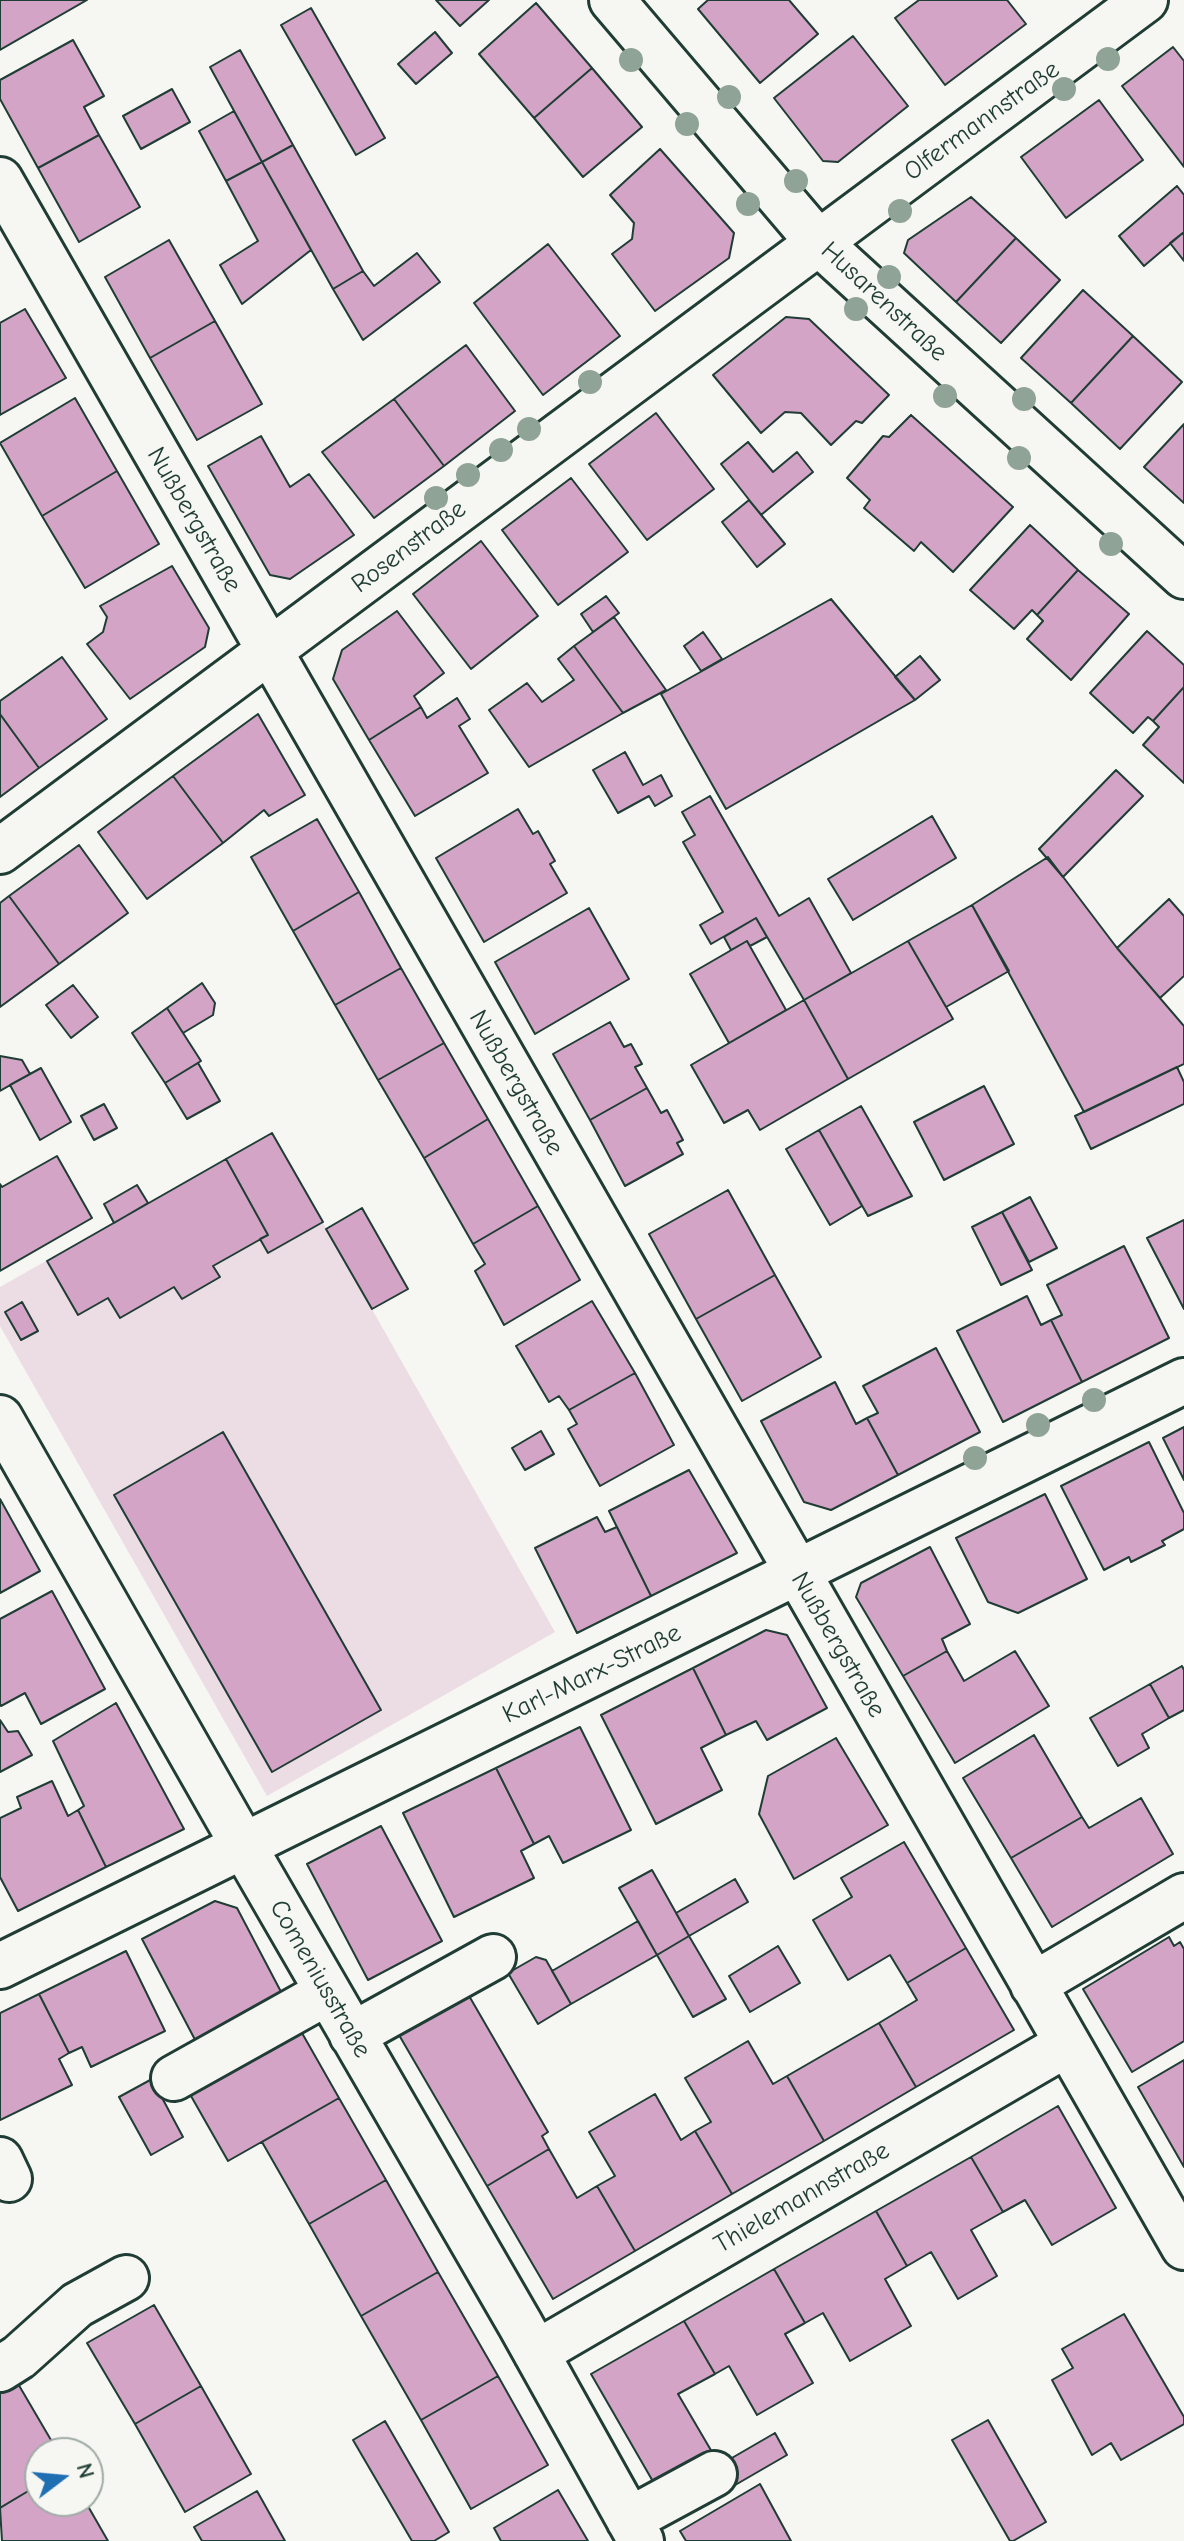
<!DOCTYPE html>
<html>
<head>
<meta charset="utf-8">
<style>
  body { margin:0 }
  #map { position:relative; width:1184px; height:2541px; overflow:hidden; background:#f6f6f2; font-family:"Comic Neue",sans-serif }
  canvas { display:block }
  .north { position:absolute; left:24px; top:2437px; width:80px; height:80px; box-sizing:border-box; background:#f6f6f2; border:2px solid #a0aca6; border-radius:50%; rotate:74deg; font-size:22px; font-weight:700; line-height:32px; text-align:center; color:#1f3d34 }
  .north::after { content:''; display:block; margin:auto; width:28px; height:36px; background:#1f6fb2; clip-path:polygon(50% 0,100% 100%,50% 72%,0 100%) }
</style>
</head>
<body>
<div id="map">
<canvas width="1184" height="2541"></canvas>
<div class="north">N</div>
</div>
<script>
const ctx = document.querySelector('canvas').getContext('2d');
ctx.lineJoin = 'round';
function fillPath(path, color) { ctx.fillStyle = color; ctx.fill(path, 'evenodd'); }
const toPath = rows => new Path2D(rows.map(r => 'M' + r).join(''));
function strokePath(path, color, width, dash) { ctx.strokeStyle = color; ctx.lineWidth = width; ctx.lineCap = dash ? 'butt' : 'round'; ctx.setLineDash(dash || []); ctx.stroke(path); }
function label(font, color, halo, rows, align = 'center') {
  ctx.font = font + ' "Comic Neue",sans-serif'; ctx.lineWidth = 6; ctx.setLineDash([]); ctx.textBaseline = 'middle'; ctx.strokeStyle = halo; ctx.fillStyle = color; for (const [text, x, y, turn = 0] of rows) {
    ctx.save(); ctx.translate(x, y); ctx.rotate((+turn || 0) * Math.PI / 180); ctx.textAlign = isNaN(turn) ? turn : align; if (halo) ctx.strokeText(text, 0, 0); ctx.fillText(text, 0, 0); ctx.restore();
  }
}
fillPath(toPath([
  [272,1133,555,1632,267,1796,0,1326,0,1287]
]), '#ecdde5');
const building = toPath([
  [0,0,87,0,0,50,0,0],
  [436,0,489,0,460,26,436,0],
  [708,0,789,0,818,34,760,83,698,9,708,0],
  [919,0,1007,0,1026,24,945,85,895,18,919,0],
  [536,3,592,68,534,118,479,54,536,3],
  [311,8,385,138,356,155,281,25,311,8],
  [435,32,452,53,416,84,398,64,435,32],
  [853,36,908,106,838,162,823,161,774,98,853,36],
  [73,40,104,96,84,107,99,135,38,168,0,99,0,80,73,40],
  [1173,47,1184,61,1184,167,1122,86,1173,47],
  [240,50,293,145,262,162,210,67,240,50],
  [592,68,642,127,583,177,534,118,592,68],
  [172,89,190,122,141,149,123,116,172,89],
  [1099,100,1143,160,1066,218,1021,157,1099,100],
  [234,111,262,162,226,181,199,131,234,111],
  [99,135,140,207,79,242,38,168,99,135],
  [293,145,363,271,333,289,262,162,293,145],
  [660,149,734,233,729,258,655,311,612,254,632,239,634,223,610,195,660,149],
  [262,162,311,250,242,304,220,265,258,241,226,181,262,162],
  [1177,186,1184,195,1184,232,1144,266,1119,236,1177,186],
  [971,197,1016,238,956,302,904,253,908,240,971,197],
  [1184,232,1184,261,1170,243,1184,232],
  [1016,238,1060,280,1001,343,956,302,1016,238],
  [169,240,215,321,150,358,105,277,169,240],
  [548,244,620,336,543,395,474,303,548,244],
  [417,253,440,282,363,340,333,289,363,271,374,286,417,253],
  [1083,290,1133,336,1071,403,1021,358,1083,290],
  [25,309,66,378,0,415,0,323,25,309],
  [786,317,809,319,889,395,862,423,856,421,831,445,801,413,785,412,761,433,713,375,786,317],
  [215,321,262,404,197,440,150,358,215,321],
  [1133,336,1182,382,1120,449,1071,403,1133,336],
  [466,345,515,411,444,466,394,399,466,345],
  [75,398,117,471,42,516,0,443,75,398],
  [394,399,444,466,374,518,322,452,394,399],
  [656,413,714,489,647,540,589,464,656,413],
  [911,415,1013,507,953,572,921,542,914,551,864,508,870,500,847,478,883,436,889,437,911,415],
  [1184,424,1184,503,1144,467,1184,424],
  [261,436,290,487,309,474,354,535,290,579,270,575,208,466,261,436],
  [748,442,773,472,797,452,813,472,761,515,721,464,748,442],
  [117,471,159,544,85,588,42,516,117,471],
  [571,478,628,552,558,605,502,530,571,478],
  [749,500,785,544,757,567,722,522,749,500],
  [1030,525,1078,570,1037,615,1032,610,1014,629,970,590,1030,525],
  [481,541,538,616,471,669,413,594,481,541],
  [172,566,209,628,205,647,130,699,87,644,103,632,107,617,100,606,172,566],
  [1078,570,1129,614,1071,680,1027,639,1043,621,1037,615,1078,570],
  [606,596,619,613,593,632,581,614,606,596],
  [831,599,915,700,726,809,661,694,831,599],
  [397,611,444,673,414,696,421,707,369,740,333,679,342,650,397,611],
  [614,617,666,690,623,713,574,646,614,617],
  [1147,631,1184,665,1184,687,1153,721,1148,717,1133,733,1090,693,1147,631],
  [703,632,722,659,701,671,684,646,703,632],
  [574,646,623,713,529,767,489,710,527,683,542,702,574,680,558,659,574,646],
  [920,656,940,680,915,700,895,677,920,656],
  [62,657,107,719,39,768,0,714,0,701,62,657],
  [1184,687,1184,783,1143,745,1159,727,1153,721,1184,687],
  [457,698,470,719,459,726,488,773,415,816,369,740,421,707,427,718,457,698],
  [0,714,39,768,0,797,0,714],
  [258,714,305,795,269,816,264,810,223,843,173,776,258,714],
  [625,752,643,785,661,775,672,796,655,806,649,796,618,813,593,770,625,752],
  [1116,770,1143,796,1063,877,1039,849,1116,770],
  [173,776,223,843,147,899,98,832,173,776],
  [710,796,779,916,809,898,851,973,804,1000,756,918,711,944,700,925,723,912,683,842,695,835,682,812,710,796],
  [518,809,533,834,538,831,555,861,550,864,567,893,484,942,436,858,518,809],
  [932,816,956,858,853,920,828,879,932,816],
  [317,819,359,892,293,931,251,857,317,819],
  [79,845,128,913,59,964,9,896,79,845],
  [1048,857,1117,948,1184,1026,1184,1064,1084,1112,972,905,1048,857],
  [359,892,401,968,335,1005,293,931,359,892],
  [9,896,59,964,0,1007,0,903,9,896],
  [1169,899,1184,916,1184,976,1160,998,1117,948,1169,899],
  [972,905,1009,971,946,1007,908,941,972,905],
  [589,908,629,979,535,1034,495,962,589,908],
  [756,918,767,937,750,946,747,941,731,950,724,937,756,918],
  [747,941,786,1010,729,1043,690,974,747,941],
  [908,941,953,1019,848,1079,804,1000,908,941],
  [401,968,444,1043,378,1080,335,1005,401,968],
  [202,983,215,1003,213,1015,183,1033,167,1008,202,983],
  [73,985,98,1017,71,1038,46,1005,73,985],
  [804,1000,848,1079,760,1130,748,1110,724,1123,691,1065,804,1000],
  [167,1008,201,1061,165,1083,132,1033,167,1008],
  [610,1022,624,1047,631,1044,642,1064,635,1067,647,1088,590,1120,553,1054,610,1022],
  [444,1043,488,1119,424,1158,378,1080,444,1043],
  [0,1056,22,1060,30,1074,0,1091,0,1056],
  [198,1063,220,1101,187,1119,165,1083,198,1063],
  [1177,1067,1184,1082,1184,1104,1091,1149,1075,1116,1177,1067],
  [41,1068,71,1122,40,1140,10,1085,41,1068],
  [984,1086,1014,1144,944,1180,914,1122,984,1086],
  [647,1088,661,1113,667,1110,683,1140,677,1143,683,1154,625,1186,590,1120,647,1088],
  [104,1104,117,1128,94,1140,81,1116,104,1104],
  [861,1106,912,1196,868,1216,819,1130,861,1106],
  [488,1119,538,1206,473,1244,424,1158,488,1119],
  [819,1130,862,1206,830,1225,786,1149,819,1130],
  [272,1133,323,1222,268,1253,260,1239,268,1235,226,1159,272,1133],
  [57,1156,92,1218,0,1271,0,1184,2,1187,57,1156],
  [226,1159,268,1235,213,1266,220,1277,182,1299,174,1287,120,1318,108,1298,78,1315,47,1261,226,1159],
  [137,1185,148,1203,114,1223,104,1204,137,1185],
  [728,1190,775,1275,696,1319,649,1234,728,1190],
  [1030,1197,1057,1248,1029,1262,1002,1212,1030,1197],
  [538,1206,580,1280,504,1325,475,1271,485,1264,473,1244,538,1206],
  [362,1208,408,1289,372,1309,326,1229,362,1208],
  [1002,1212,1032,1270,1001,1285,972,1227,1002,1212],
  [1184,1220,1184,1309,1147,1238,1184,1220],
  [1124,1246,1169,1338,1082,1382,1051,1320,1062,1315,1047,1285,1124,1246],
  [775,1275,821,1357,742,1401,696,1319,775,1275],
  [1027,1296,1041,1325,1051,1320,1082,1382,1003,1422,957,1331,1027,1296],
  [592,1301,635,1373,569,1410,559,1396,549,1402,516,1346,592,1301],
  [22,1302,38,1331,21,1340,5,1312,22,1302],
  [936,1348,980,1432,898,1475,867,1418,878,1413,863,1386,936,1348],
  [635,1373,674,1445,600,1486,568,1429,577,1424,569,1410,635,1373],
  [835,1382,856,1424,867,1418,898,1475,831,1510,804,1502,761,1421,835,1382],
  [1184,1427,1184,1480,1163,1438,1184,1427],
  [541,1431,554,1454,525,1470,512,1448,541,1431],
  [223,1432,381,1710,272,1772,114,1495,223,1432],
  [1149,1442,1184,1513,1184,1529,1162,1541,1165,1545,1131,1562,1129,1557,1104,1570,1061,1486,1149,1442],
  [689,1470,737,1553,651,1596,609,1511,689,1470],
  [1045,1494,1087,1579,1018,1613,988,1602,956,1538,1045,1494],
  [0,1499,40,1571,0,1593,0,1499],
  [597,1517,605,1532,617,1527,651,1596,577,1633,535,1548,597,1517],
  [930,1547,970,1624,942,1639,947,1651,903,1676,856,1597,861,1583,930,1547],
  [52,1591,105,1689,41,1724,25,1693,1,1706,0,1704,0,1619,52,1591],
  [766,1630,787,1635,827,1708,767,1740,756,1721,726,1735,693,1668,766,1630],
  [947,1651,964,1681,1015,1651,1049,1706,955,1763,903,1676,947,1651],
  [1182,1666,1184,1670,1184,1710,1169,1718,1150,1684,1182,1666],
  [693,1668,726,1735,701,1748,722,1790,656,1824,601,1715,693,1668],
  [1150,1684,1169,1718,1142,1734,1149,1748,1118,1766,1090,1718,1150,1684],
  [116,1703,184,1829,106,1867,78,1810,84,1806,53,1741,116,1703],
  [0,1720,8,1732,18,1731,32,1755,0,1772,0,1720],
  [580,1727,631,1830,563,1863,549,1836,534,1844,496,1768,580,1727],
  [1034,1735,1082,1817,1011,1858,963,1778,1034,1735],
  [836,1738,888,1825,794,1879,759,1814,768,1776,836,1738],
  [496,1768,534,1844,521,1851,534,1878,454,1917,403,1813,496,1768],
  [52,1781,68,1816,78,1810,106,1867,18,1911,0,1877,0,1818,21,1808,17,1797,52,1781],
  [1141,1798,1173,1854,1052,1927,1011,1858,1082,1817,1089,1828,1141,1798],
  [381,1826,442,1941,368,1980,307,1864,381,1826],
  [904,1842,966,1948,907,1983,890,1955,848,1980,813,1920,852,1897,841,1878,904,1842],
  [652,1870,689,1936,657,1955,619,1888,652,1870],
  [735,1879,748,1902,689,1936,676,1913,735,1879],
  [215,1901,237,1908,289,2007,202,2053,142,1939,215,1901],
  [638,1921,657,1955,571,2004,552,1971,638,1921],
  [689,1936,726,1999,693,2017,657,1955,689,1936],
  [1169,1937,1174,1946,1180,1942,1184,1949,1184,2041,1132,2072,1083,1989,1169,1937],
  [778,1946,800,1983,750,2012,729,1976,778,1946],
  [966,1948,1014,2030,916,2087,879,2023,917,2000,907,1983,966,1948],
  [126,1951,165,2031,91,2067,82,2047,69,2053,39,1994,126,1951],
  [536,1957,546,1960,571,2004,538,2024,508,1973,536,1957],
  [461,1982,548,2132,542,2136,549,2149,487,2186,392,2023,461,1982],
  [39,1994,69,2053,59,2059,72,2085,0,2120,0,2013,39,1994],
  [879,2023,916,2087,824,2141,787,2076,879,2023],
  [298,2026,339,2098,228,2161,187,2089,298,2026],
  [748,2041,773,2084,787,2076,824,2141,732,2194,695,2131,711,2122,685,2078,748,2041],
  [1184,2060,1184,2167,1138,2087,1184,2060],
  [152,2079,183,2137,151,2155,119,2097,152,2079],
  [655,2094,681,2140,695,2131,732,2194,635,2251,597,2186,615,2176,589,2132,655,2094],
  [339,2098,386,2180,309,2224,262,2142,339,2098],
  [1058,2106,1116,2208,1052,2245,1025,2200,1003,2212,971,2157,1058,2106],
  [549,2149,577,2198,597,2186,635,2251,553,2299,487,2186,549,2149],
  [971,2157,1003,2212,971,2230,997,2276,958,2299,931,2252,907,2266,876,2211,971,2157],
  [386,2180,438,2272,361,2316,309,2224,386,2180],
  [876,2211,907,2266,885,2279,911,2326,850,2361,823,2313,805,2323,774,2269,876,2211],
  [774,2269,805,2323,785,2334,813,2383,757,2415,729,2366,715,2374,684,2321,774,2269],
  [438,2272,498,2376,421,2420,361,2316,438,2272],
  [154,2305,201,2386,135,2424,87,2343,154,2305],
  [1124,2314,1184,2417,1184,2424,1121,2460,1111,2443,1092,2455,1052,2380,1073,2368,1062,2349,1124,2314],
  [684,2321,715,2374,678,2394,712,2452,655,2485,591,2374,684,2321],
  [498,2376,548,2465,471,2509,421,2420,498,2376],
  [17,2382,58,2452,40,2453,40,2484,0,2508,0,2391,17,2382],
  [201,2386,251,2474,185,2512,135,2424,201,2386],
  [988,2420,1046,2522,1013,2541,1010,2541,952,2440,988,2420],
  [385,2421,449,2532,434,2541,412,2541,353,2440,385,2421],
  [775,2433,787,2455,730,2488,718,2466,775,2433],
  [40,2484,40,2501,85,2501,108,2541,2,2541,0,2508,40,2484],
  [760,2484,791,2541,686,2541,680,2531,760,2484],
  [558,2490,588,2541,501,2541,494,2528,558,2490],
  [257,2491,285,2541,202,2541,194,2527,257,2491]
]);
fillPath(building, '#d3a4c6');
strokePath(building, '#1f3d34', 2);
const minor = toPath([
  [612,0,818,242,1184,576],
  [0,180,1184,2247],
  [0,851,1145,0],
  [0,1418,258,1871,520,2324,641,2541],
  [0,1966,1184,1381],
  [1033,1985,1184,1896],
  [352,2035,493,1957],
  [174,2078,328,1992],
  [0,2160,9,2179],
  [536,2353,1067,2044],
  [0,2369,19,2357,77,2305,126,2278],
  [629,2520,714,2474]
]);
strokePath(minor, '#1f3d34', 50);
strokePath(minor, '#f6f6f2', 44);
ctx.fillStyle = '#90a397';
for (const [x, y] of [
  [1108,59],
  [631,60],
  [1064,89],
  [729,97],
  [687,124],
  [796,181],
  [748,204],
  [900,211],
  [889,277],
  [856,309],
  [590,382],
  [945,396],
  [1024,399],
  [529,429],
  [501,450],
  [1019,458],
  [468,475],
  [436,498],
  [1111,544],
  [1094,1400],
  [1038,1425],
  [975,1458]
]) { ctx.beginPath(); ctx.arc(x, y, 12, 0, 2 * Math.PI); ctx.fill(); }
label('26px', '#1f3d34', '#f6f6f2', [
  ["Olfermannstraße",982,121,-36],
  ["Husarenstraße",884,302,43],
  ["Nußbergstraße",194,520,60],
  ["Rosenstraße",409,547,-37],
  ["Nußbergstraße",516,1083,60],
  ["Nußbergstraße",838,1645,60],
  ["Karl-Marx-Straße",592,1674,-26],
  ["Comeniusstraße",320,1979,60],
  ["Thielemannstraße",802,2198,-30]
]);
</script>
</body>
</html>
